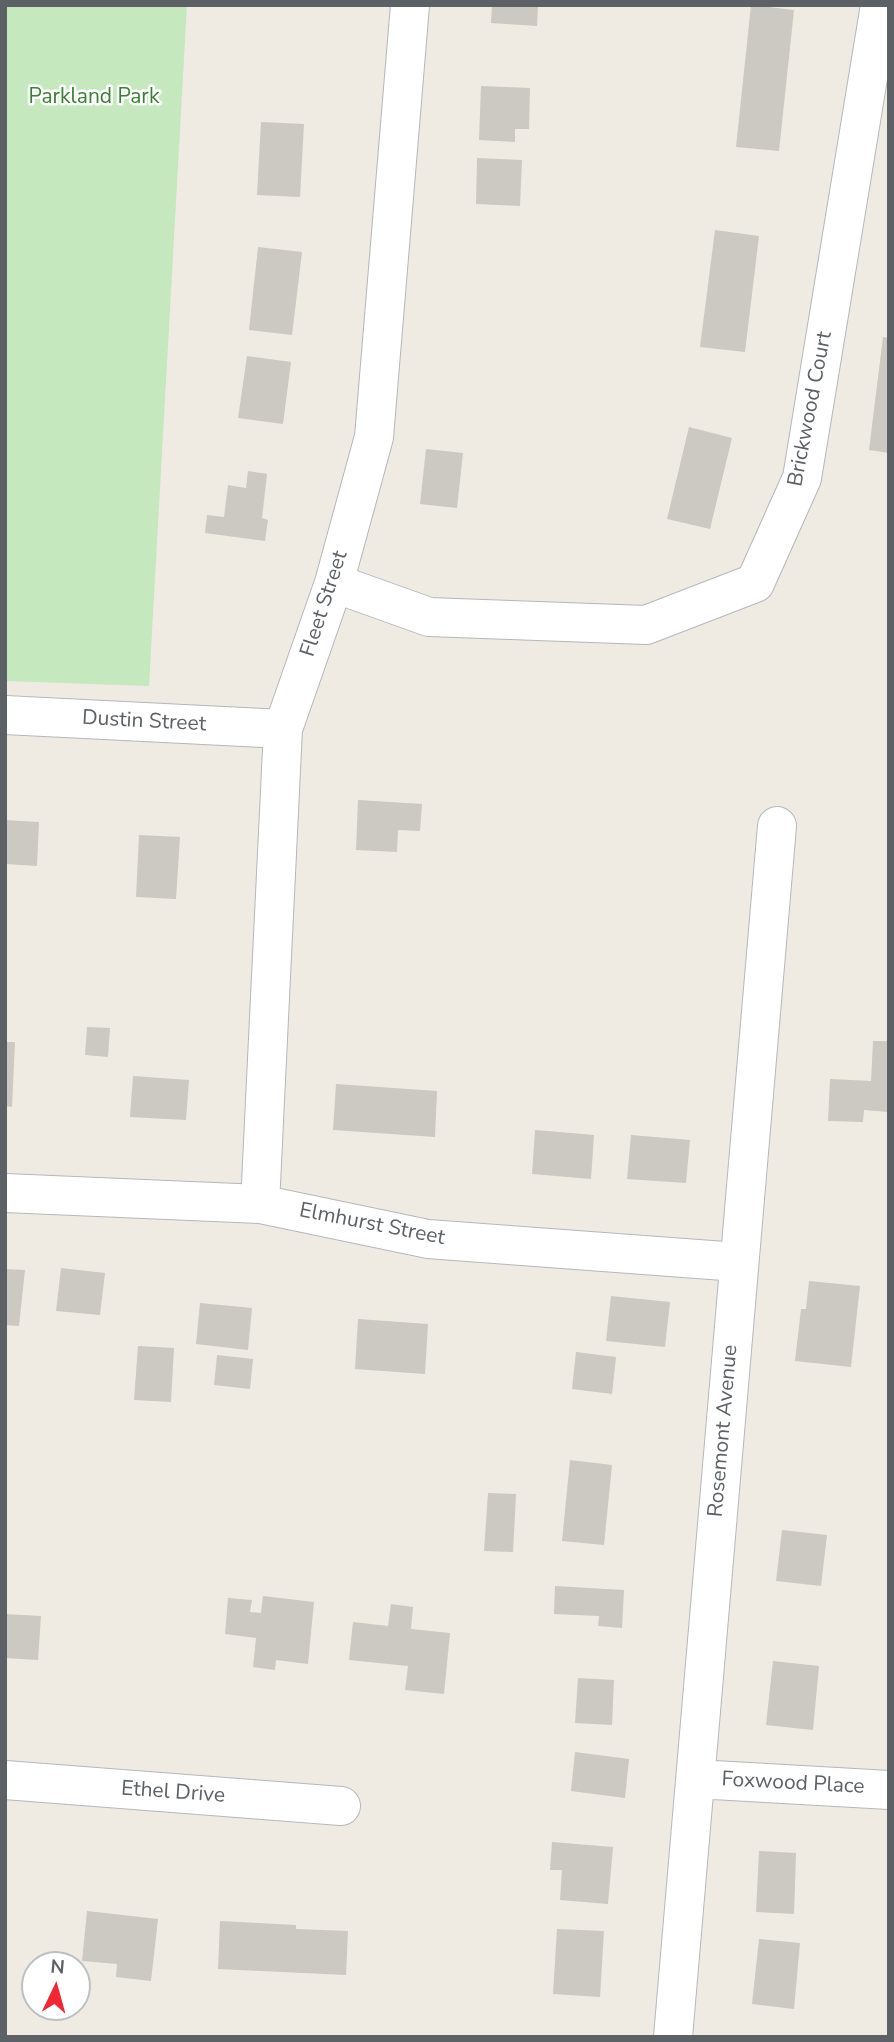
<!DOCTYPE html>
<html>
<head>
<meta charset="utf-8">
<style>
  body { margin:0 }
  #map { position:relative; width:894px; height:2042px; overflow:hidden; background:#efebe3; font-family:"Nunito Sans",sans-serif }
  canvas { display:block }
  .frame { position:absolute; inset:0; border:7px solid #5b6165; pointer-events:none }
  .north { position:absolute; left:21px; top:1951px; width:70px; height:70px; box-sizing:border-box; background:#fff; border:2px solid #bdc0c1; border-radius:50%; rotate:5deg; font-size:19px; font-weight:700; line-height:28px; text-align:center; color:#5b6165 }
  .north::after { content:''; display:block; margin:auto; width:24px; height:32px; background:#f12734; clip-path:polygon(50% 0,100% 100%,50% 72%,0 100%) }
</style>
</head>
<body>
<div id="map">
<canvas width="894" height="2042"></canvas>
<div class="frame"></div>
<div class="north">N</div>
</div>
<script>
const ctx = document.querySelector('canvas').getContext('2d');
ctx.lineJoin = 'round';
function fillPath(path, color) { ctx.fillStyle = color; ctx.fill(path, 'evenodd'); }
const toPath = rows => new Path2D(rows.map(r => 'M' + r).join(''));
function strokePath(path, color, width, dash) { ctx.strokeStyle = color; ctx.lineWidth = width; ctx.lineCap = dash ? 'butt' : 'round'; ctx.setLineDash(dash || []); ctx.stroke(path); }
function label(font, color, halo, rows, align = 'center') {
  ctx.font = font + ' "Nunito Sans",sans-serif'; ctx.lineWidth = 5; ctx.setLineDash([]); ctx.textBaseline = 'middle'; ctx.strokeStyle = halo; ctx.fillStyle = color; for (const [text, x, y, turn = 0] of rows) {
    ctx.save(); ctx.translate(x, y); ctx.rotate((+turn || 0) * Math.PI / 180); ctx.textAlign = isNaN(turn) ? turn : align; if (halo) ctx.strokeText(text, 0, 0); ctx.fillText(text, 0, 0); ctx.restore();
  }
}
fillPath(toPath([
  [5,5,187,5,149,686,5,681]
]), '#c5e8bf');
fillPath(toPath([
  [492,5,538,5,537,26,491,23],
  [751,5,794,10,779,151,736,147],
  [481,86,530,88,529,129,515,129,515,142,479,140],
  [261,122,304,124,300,197,257,195],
  [477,158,522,160,520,206,476,204],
  [715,230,759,236,745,352,700,347],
  [258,247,302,252,292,335,249,330],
  [883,337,889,338,889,453,869,450],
  [247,356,291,362,283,424,238,418],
  [689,427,732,438,710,529,667,519],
  [426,449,463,453,457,508,420,504],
  [248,471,267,474,262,518,268,520,265,541,205,533,207,515,224,517,228,485,246,488],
  [358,800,422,804,420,831,398,830,397,852,356,850],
  [5,820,39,822,37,866,5,864],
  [139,835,180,837,176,899,136,897],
  [87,1027,110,1028,108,1057,85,1055],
  [873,1041,889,1041,889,1112,864,1110,863,1122,828,1121,830,1079,871,1081],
  [5,1042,15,1042,12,1107,5,1106],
  [133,1076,189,1080,186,1120,130,1117],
  [336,1084,437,1091,435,1137,333,1130],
  [535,1130,594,1135,591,1179,532,1174],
  [631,1135,690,1140,686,1183,627,1179],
  [61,1268,105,1273,100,1315,56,1311],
  [5,1269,25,1270,19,1326,5,1325],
  [809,1281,860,1286,851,1367,795,1361,801,1309,806,1309],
  [611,1296,670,1302,665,1347,606,1341],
  [200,1303,252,1308,248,1350,196,1344],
  [358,1319,428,1324,425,1374,355,1369],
  [138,1346,174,1348,171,1402,134,1400],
  [576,1352,616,1357,612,1394,572,1389],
  [217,1355,253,1359,250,1389,214,1385],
  [570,1460,612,1465,604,1545,562,1541],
  [488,1493,516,1494,513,1552,484,1551],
  [782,1530,827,1535,821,1586,776,1581],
  [555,1586,624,1590,622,1628,598,1626,599,1616,554,1614],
  [263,1596,314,1602,308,1664,276,1660,275,1670,253,1667,256,1638,225,1634,228,1598,252,1600,250,1612,261,1613],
  [391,1604,413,1607,411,1629,450,1633,444,1694,405,1690,408,1666,349,1660,353,1622,388,1626],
  [5,1614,41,1616,38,1660,5,1658],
  [773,1661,819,1666,813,1730,766,1725],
  [578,1678,614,1680,612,1725,575,1723],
  [575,1752,629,1759,625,1798,571,1791],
  [552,1842,613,1847,608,1904,560,1900,562,1870,550,1870],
  [759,1851,796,1853,794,1914,756,1912],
  [87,1911,158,1919,151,1981,116,1977,117,1964,82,1961],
  [220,1921,296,1925,296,1929,348,1931,346,1975,218,1969],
  [557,1929,604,1931,600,1997,553,1994],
  [759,1939,800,1943,794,2009,752,2004]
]), '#ccc8c2');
const minor = toPath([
  [334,583,429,617,646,625,755,583,802,478,880,5],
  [5,715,283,729],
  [5,1193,260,1204,428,1239,738,1262],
  [260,1204,283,729,334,583,374,437,410,5],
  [696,1779,889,1790],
  [5,1780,341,1806],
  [673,2037,777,826]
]);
strokePath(minor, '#b4b7bb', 40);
strokePath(minor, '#fff', 38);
label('21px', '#378130', '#fff', [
  ["Parkland Park",94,98]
]);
label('21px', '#5b6165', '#fff', [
  ["Brickwood Court",811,409,-79],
  ["Fleet Street",325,604,-72],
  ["Dustin Street",144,722,3],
  ["Elmhurst Street",372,1225,11],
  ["Rosemont Avenue",724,1431,-85],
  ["Foxwood Place",793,1784,3],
  ["Ethel Drive",173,1793,4]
]);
</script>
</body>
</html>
